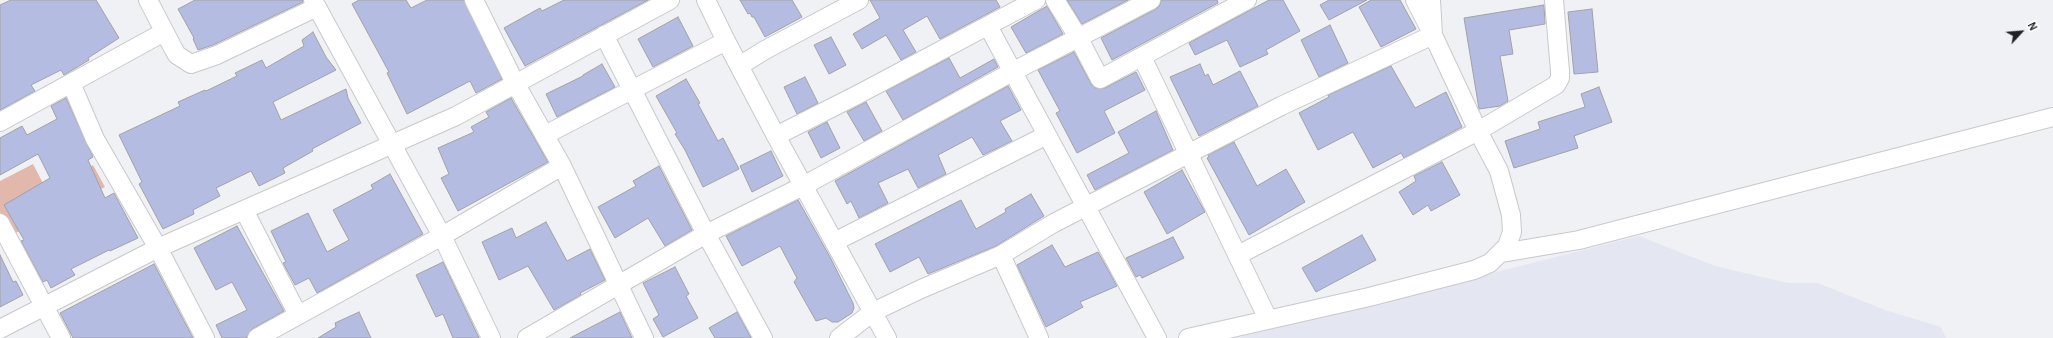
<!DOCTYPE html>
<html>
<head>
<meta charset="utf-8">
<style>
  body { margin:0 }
  #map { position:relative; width:2053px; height:338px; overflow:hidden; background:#f0f1f4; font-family:Karla,sans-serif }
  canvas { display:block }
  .north { position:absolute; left:2001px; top:12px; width:40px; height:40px; -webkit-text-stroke:3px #fefeff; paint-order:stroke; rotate:64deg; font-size:11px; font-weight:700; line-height:16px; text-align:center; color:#212123 }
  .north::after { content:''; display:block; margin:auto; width:14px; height:18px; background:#212123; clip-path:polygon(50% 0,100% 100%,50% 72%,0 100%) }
</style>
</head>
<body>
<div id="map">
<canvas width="2053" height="338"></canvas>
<div class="north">N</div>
</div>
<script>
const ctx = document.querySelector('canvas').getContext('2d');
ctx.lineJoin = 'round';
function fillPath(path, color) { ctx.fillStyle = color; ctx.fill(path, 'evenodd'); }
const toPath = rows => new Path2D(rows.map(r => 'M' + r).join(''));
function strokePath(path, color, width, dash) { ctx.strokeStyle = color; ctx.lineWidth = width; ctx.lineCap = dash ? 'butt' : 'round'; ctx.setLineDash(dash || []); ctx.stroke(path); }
fillPath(toPath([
  [1639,236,1715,266,1788,283,1818,283,1885,310,1941,327,1946,338,1235,338]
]), '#e4e7f1');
fillPath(toPath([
  [33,164,46,189,93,165,105,187,12,235,0,212,0,181]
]), '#e2b8ad');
const building = toPath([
  [11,0,96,0,119,38,88,58,89,60,64,75,61,70,31,85,35,91,0,110,0,5,11,0],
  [195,0,303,0,303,2,213,45,198,50,193,39,194,38,178,9,195,0],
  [359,0,406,0,411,8,427,0,464,0,502,79,476,93,470,81,407,114,387,73,389,72,352,4,359,0],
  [564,0,648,0,525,66,504,28,540,8,542,11,564,0],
  [740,0,792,0,802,17,765,37,754,17,752,17,750,13,748,14,740,0],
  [870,0,996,0,1000,7,940,39,927,16,903,30,916,52,901,60,886,35,862,49,853,34,880,18,870,0],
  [1067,0,1128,0,1082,24,1067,0],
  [1161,0,1217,0,1218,3,1112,60,1101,38,1156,9,1160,5,1161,0],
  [1269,0,1283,0,1300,31,1266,50,1268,54,1240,67,1227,40,1195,55,1189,43,1269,0],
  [1329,0,1367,0,1329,20,1320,5,1329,0],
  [1371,0,1400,0,1416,29,1381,47,1359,7,1371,0],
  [1544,5,1545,24,1509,30,1513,54,1500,56,1508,101,1500,106,1479,109,1464,18,1544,5],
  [1047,6,1063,34,1026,53,1011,27,1047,6],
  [1592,9,1598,72,1574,74,1568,12,1592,9],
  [678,17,693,46,653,67,638,39,678,17],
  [1330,25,1348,63,1319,77,1301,40,1330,25],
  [313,32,326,57,336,70,273,102,281,120,346,89,348,98,361,123,312,149,313,151,283,168,285,173,259,186,251,171,216,188,220,196,193,210,194,214,163,229,139,184,142,182,119,135,180,106,178,102,205,90,206,91,237,76,235,73,262,60,266,68,304,46,302,40,313,32],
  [831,37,846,65,829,74,814,45,831,37],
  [1074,52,1091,84,1095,88,1105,88,1136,72,1145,90,1104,111,1115,133,1077,153,1056,113,1060,111,1038,70,1074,52],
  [949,58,960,78,994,59,998,67,903,120,886,91,949,58],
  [602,64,615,87,557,117,546,94,583,76,583,75,602,64],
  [1200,64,1205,76,1208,74,1213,85,1240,71,1258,106,1199,136,1170,77,1200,64],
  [1391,66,1415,108,1446,92,1462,127,1404,158,1401,153,1373,168,1353,132,1318,150,1299,113,1329,97,1328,95,1391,66],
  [805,77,818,103,797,114,784,87,805,77],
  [686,79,700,103,698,104,718,141,723,138,739,169,703,187,685,150,675,134,677,133,656,96,686,79],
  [1008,86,1021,110,1000,121,1012,141,983,155,972,137,938,155,946,174,918,188,908,169,878,183,888,203,859,218,851,201,847,204,835,181,1008,86],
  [1599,87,1612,122,1574,136,1578,148,1514,168,1505,141,1540,129,1538,122,1585,107,1581,94,1599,87],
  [66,98,93,157,88,160,105,198,114,193,138,238,110,251,109,250,71,269,75,275,51,288,47,280,43,282,21,241,24,240,4,205,50,178,38,154,0,175,0,138,22,126,27,135,57,119,51,106,66,98],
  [511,98,548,162,458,211,441,178,449,174,438,148,474,132,471,127,489,117,486,112,511,98],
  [866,102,882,131,864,141,847,112,866,102],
  [1156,111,1173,150,1095,190,1087,175,1129,153,1118,132,1156,111],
  [827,122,840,148,821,158,808,132,827,122],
  [1234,142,1257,186,1286,169,1305,202,1249,235,1207,158,1209,157,1208,155,1234,142],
  [771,151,783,176,752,192,740,166,771,151],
  [1442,162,1460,195,1431,211,1428,205,1413,215,1399,192,1416,181,1414,176,1442,162],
  [659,166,692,230,665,246,648,218,615,238,598,207,636,186,633,181,659,166],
  [1182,170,1205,212,1167,234,1144,192,1182,170],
  [390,174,423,234,317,293,309,278,295,285,283,263,286,262,271,231,308,213,327,252,349,240,333,210,373,189,371,185,390,174],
  [1031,194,1044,216,996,246,928,274,919,257,890,272,875,244,961,200,976,229,1006,212,1005,209,1031,194],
  [798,200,830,257,853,303,854,308,852,313,838,322,832,322,826,318,816,321,794,282,797,278,780,246,742,266,726,236,798,200],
  [546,222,567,261,590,249,605,280,580,293,581,295,554,310,528,266,499,280,482,242,512,228,516,238,546,222],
  [237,226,284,311,252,329,246,338,222,338,216,325,247,310,232,282,216,290,194,248,237,226],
  [1362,235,1376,260,1316,292,1302,268,1362,235],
  [1173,237,1184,258,1142,278,1140,275,1136,277,1126,258,1173,237],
  [1052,245,1065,267,1098,252,1117,286,1080,302,1083,307,1046,327,1017,265,1052,245],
  [0,255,13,282,16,281,23,295,0,307,0,255],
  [443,262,479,338,453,338,443,314,436,317,416,275,443,262],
  [154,264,193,338,73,338,60,313,154,264],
  [675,267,689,294,686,296,698,318,663,337,653,319,659,315,643,283,675,267],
  [359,312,371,338,318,338,336,327,335,323,359,312],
  [620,312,632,338,570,338,620,312],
  [737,312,751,338,715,338,709,328,737,312]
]);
fillPath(building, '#b4bce1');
strokePath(building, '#a1a2a5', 1);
const minor = toPath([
  [148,0,173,48,177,55,191,64,217,55,317,7],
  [313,0,442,236,491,338],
  [474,0,515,83,562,166,644,338],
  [706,0,726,41,776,136,887,338],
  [1055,0,1078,37,1100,79,1247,0],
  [1415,0,1430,29],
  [988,26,1157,338],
  [604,35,706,234,763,338],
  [1142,57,1268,319],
  [739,66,765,50,859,0],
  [71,83,95,139,158,248,205,338],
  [0,122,164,32],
  [545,135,726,41],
  [776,136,857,95,1036,0],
  [244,210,298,315],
  [0,223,61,338],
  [834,242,1047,135],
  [1502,253,1579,240,2053,117],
  [1001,255,1039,338],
  [1238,255,1478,131,1556,85,1560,78,1560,71,1554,0],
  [0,329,158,248,456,116,670,0],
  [257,338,442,236,562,166],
  [527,338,706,234,803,186,1012,72,1151,0],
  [839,338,873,312,921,289,1001,255,1054,223,1281,106,1433,35],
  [1188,338,1369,297,1474,270,1490,263,1507,246,1512,232,1511,215,1499,171,1478,131,1433,35,1431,0]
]);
strokePath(minor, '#c8c9cc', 20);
strokePath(minor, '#fff', 18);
</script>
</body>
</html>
